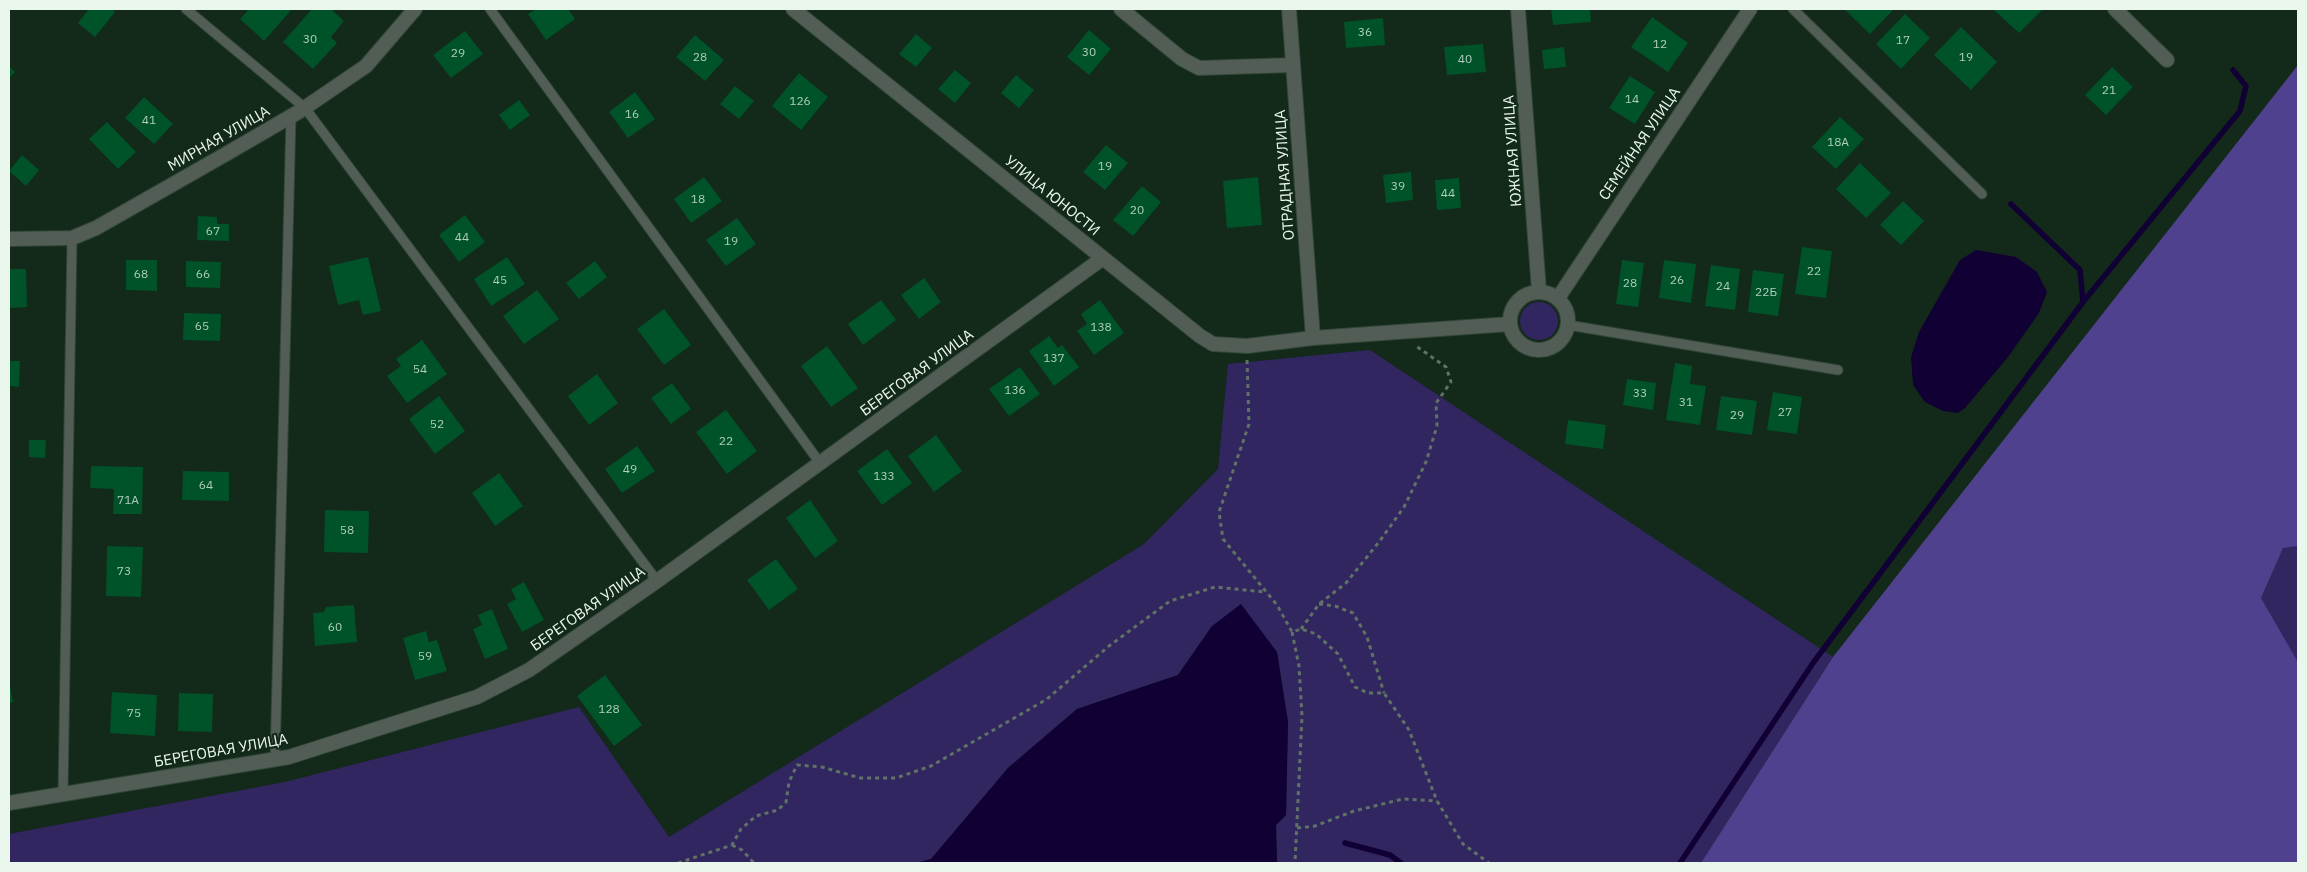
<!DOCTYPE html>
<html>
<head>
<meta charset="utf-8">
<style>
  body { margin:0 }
  #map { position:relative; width:2307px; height:872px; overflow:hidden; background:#13291a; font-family:"IBM Plex Sans",sans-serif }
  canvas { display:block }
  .frame { position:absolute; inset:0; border:10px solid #eaf7ed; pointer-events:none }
</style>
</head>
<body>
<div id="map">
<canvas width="2307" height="872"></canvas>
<div class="frame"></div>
</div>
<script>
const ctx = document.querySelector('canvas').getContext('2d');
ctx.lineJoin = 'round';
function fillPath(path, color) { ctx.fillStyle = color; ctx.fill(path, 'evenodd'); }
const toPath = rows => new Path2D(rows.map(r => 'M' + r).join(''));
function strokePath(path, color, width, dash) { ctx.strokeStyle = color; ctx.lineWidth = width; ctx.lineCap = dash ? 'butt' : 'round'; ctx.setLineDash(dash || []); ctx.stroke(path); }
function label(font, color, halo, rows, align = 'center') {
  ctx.font = font + ' "IBM Plex Sans",sans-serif'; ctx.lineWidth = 4.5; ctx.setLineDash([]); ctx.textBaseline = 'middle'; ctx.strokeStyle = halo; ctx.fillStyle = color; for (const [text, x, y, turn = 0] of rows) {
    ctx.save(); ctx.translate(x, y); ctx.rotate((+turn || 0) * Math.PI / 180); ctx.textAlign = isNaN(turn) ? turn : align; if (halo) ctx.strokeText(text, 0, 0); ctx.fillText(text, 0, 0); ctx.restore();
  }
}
fillPath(toPath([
  '1520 321a19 19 0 1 1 38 0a19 19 0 1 1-38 0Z',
  [1370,350,1833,657,1701,863,1277,863,1276,825,1286,815,1288,722,1277,652,1212,626,1178,675,1077,709,1008,768,931,859,916,863,9,863,9,834,285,782,579,707,669,837,1144,544,1218,469,1228,364],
  [2298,546,2298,662,2261,598,2283,547]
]), '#322660');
fillPath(toPath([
  [2298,65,2298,546,2283,548,2261,598,2298,662,2298,863,1701,863,1833,657]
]), '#50418f');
fillPath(toPath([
  [1976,250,2016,257,2037,272,2047,292,2039,313,2008,357,1965,408,1958,413,1943,411,1925,402,1913,385,1911,357,1919,332,1960,260],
  [1241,604,1277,652,1288,722,1286,815,1276,825,1277,863,916,863,931,859,1008,768,1077,709,1178,675,1212,626]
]), '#100033');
strokePath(toPath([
  [2011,204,2080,270,2083,302],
  [1345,843,1390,855,1401,863],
  [1680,863,1813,663,2083,302,2240,111,2246,86,2233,70]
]), '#100033', 5.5);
fillPath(toPath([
  [89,9,111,9,115,12,95,37,78,23],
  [249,9,292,9,264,41,240,19],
  [312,9,331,9,344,21,331,37,337,43,313,69,283,42],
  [536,9,568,9,575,19,546,40,528,14],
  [1551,9,1590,9,1591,22,1553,25],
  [1844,9,1892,9,1893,10,1870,34],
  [1993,9,2043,9,2019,33],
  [1905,14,1930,38,1901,69,1876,44],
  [1652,17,1688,43,1668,72,1631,47],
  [1383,18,1385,45,1346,48,1344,22],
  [1961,27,1997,62,1971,90,1934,55],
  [1089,30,1111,49,1089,75,1067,57],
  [465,31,483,54,451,78,433,55],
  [916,34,932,48,916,67,899,54],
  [695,35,724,60,705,81,676,57],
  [1483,44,1486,72,1447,75,1444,47],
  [1564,47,1566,67,1544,69,1542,50],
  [9,66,15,72,9,78],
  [2112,67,2133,87,2106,115,2085,95],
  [955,70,971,83,955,103,938,89],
  [799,73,828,97,801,130,772,106],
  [1016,75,1034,90,1019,108,1001,93],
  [1630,76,1655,92,1635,124,1609,108],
  [735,86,754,101,739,119,720,104],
  [635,92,655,119,628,138,609,112],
  [144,97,173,124,154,144,125,118],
  [519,100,530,115,510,130,499,115],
  [1840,117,1864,139,1836,169,1812,147],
  [107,122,136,152,118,169,89,139],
  [1106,145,1128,163,1105,190,1083,172],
  [22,155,39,170,26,186,9,171],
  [1860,163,1891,193,1866,218,1836,189],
  [1411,172,1413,200,1386,203,1383,175],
  [704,177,722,201,691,223,674,199],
  [1258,177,1262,225,1227,228,1223,181],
  [1459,178,1461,208,1437,210,1435,180],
  [1142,186,1161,202,1133,236,1113,220],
  [1903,201,1924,221,1901,245,1880,225],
  [465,215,485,242,459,262,439,235],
  [198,216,217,217,217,224,229,224,229,241,197,240],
  [737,218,756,244,726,266,706,240],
  [1802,247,1832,251,1826,298,1795,294],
  [368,257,381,311,363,315,359,300,338,305,329,266],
  [507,257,525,284,491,306,474,279],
  [126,260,157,260,157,291,126,290],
  [1622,260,1644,263,1638,307,1616,304],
  [1664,260,1696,264,1691,303,1659,298],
  [186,261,221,262,220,288,186,287],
  [595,261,607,277,579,299,566,283],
  [1711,265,1740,269,1735,310,1705,306],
  [9,269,26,269,27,307,9,308],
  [1753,270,1784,274,1778,316,1748,312],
  [924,278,941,302,919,319,901,295],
  [537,290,559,319,524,344,503,316],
  [881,300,896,320,863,345,848,324],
  [1100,300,1124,333,1094,355,1077,331,1087,324,1081,314],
  [664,309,691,345,664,365,637,329],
  [184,313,221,314,220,341,183,340],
  [1049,336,1058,348,1062,345,1079,367,1054,386,1029,351],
  [422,340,447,374,407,403,387,376,401,366,396,359],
  [827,346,858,388,831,407,801,366],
  [9,361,20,361,19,387,9,386],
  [1675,363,1692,366,1690,384,1706,386,1700,425,1666,420],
  [1020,367,1040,394,1009,416,989,389],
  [597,374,618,403,589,425,568,396],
  [1627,379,1656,383,1653,410,1623,405],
  [672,383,691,409,671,424,651,398],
  [1773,392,1802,397,1797,434,1767,430],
  [439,396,465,431,435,454,409,419],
  [1721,396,1757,401,1752,435,1716,430],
  [726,410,757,451,727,474,696,432],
  [1568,420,1606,425,1603,449,1565,444],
  [936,435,962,471,934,492,908,456],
  [29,440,46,440,45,458,29,457],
  [637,446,655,471,622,493,605,469],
  [887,449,912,483,882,505,857,471],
  [91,466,143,467,142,514,113,514,114,489,90,488],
  [183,471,229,472,229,501,182,500],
  [499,473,523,506,495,526,472,493],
  [810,500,838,541,815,558,786,518],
  [325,510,369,511,368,553,324,552],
  [107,546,143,547,141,597,106,596],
  [776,559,798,589,769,610,747,580],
  [524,582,544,620,522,632,507,604,516,599,511,589],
  [354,605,357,642,315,646,313,613,324,612,326,607],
  [492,609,508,649,485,659,473,629,482,625,478,615],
  [426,631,429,642,437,640,447,671,415,680,403,638],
  [605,675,642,725,614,746,577,696],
  [9,681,13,702,9,703],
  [112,692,157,695,155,736,110,733],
  [179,693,213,694,212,732,178,731]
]), '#005229');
const service = toPath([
  [186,9,305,108,657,581],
  [490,9,820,463],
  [1793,9,1982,194],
  [1568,325,1838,370],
  [275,760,291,116],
  [63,793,72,238]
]);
const minor = toPath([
  [793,9,1200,336,1213,344,1247,346,1313,338,1510,324],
  [1121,9,1182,59,1199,68,1293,65],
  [1289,9,1313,338],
  [1518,9,1539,291],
  [2115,9,2167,60],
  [9,239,72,238,96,228,226,154,300,111,366,66,415,9],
  '1510 321a29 29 0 1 1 58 0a29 29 0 1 1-58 0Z',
  [1558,298,1750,9],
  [9,803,289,757,477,697,529,670,657,581,1103,258]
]);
strokePath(service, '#314638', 11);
strokePath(minor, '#314638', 16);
strokePath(toPath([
  [1247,360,1249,424,1219,512,1223,539,1277,605,1292,632,1301,629,1316,634,1338,654,1355,687,1368,693,1384,693,1409,730,1437,801,1463,844,1489,863],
  [1319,604,1335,606,1353,613,1367,637,1384,693],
  [1301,629,1319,604,1346,583,1379,542,1404,507,1426,462,1437,426,1436,403,1451,382,1446,367,1416,346],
  [1292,632,1299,666,1302,716,1295,863],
  [1297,828,1315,826,1354,811,1403,799,1437,801],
  [732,845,742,850,754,863],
  [678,863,732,845,741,829,756,816,778,810,786,802,789,782,797,765,822,767,860,778,896,778,931,766,1047,699,1109,646,1170,601,1215,587,1265,592]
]), '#5f7265', 3, [4, 4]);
strokePath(service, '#525d55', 9);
strokePath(minor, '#525d55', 14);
label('12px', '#b0cebc', null, [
  ["36",1365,33],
  ["30",310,40],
  ["17",1903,41],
  ["12",1660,45],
  ["30",1089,53],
  ["29",458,54],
  ["28",700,58],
  ["19",1966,58],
  ["40",1465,60],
  ["21",2109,91],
  ["14",1632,100],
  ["126",800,102],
  ["16",632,115],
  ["41",149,121],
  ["18А",1838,143],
  ["19",1105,167],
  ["39",1398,187],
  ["44",1448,194],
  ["18",698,200],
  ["20",1137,211],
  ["67",213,232],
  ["44",462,238],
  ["19",731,242],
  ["22",1814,272],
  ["68",141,275],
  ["66",203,275],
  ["45",500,281],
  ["26",1677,281],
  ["28",1630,284],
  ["24",1723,287],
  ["22Б",1766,293],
  ["65",202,327],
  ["138",1101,328],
  ["137",1054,359],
  ["54",420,370],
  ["136",1015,391],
  ["33",1640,394],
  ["31",1686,403],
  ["27",1785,413],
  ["29",1737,416],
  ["52",437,425],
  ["22",726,442],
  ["49",630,470],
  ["133",884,477],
  ["64",206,486],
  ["71А",128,501],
  ["58",347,531],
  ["73",124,572],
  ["60",335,628],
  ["59",425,657],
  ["128",609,710],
  ["75",134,714]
]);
label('15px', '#eaf7ed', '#13291a', [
  ["МИРНАЯ УЛИЦА",219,139,-30],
  ["СЕМЕЙНАЯ УЛИЦА",1640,144,-56],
  ["ЮЖНАЯ УЛИЦА",1513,151,-94],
  ["ОТРАДНАЯ УЛИЦА",1285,175,-94],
  ["УЛИЦА ЮНОСТИ",1052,196,39],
  ["БЕРЕГОВАЯ УЛИЦА",917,373,-36],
  ["БЕРЕГОВАЯ УЛИЦА",588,609,-35],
  ["БЕРЕГОВАЯ УЛИЦА",221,751,-10]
]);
</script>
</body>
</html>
